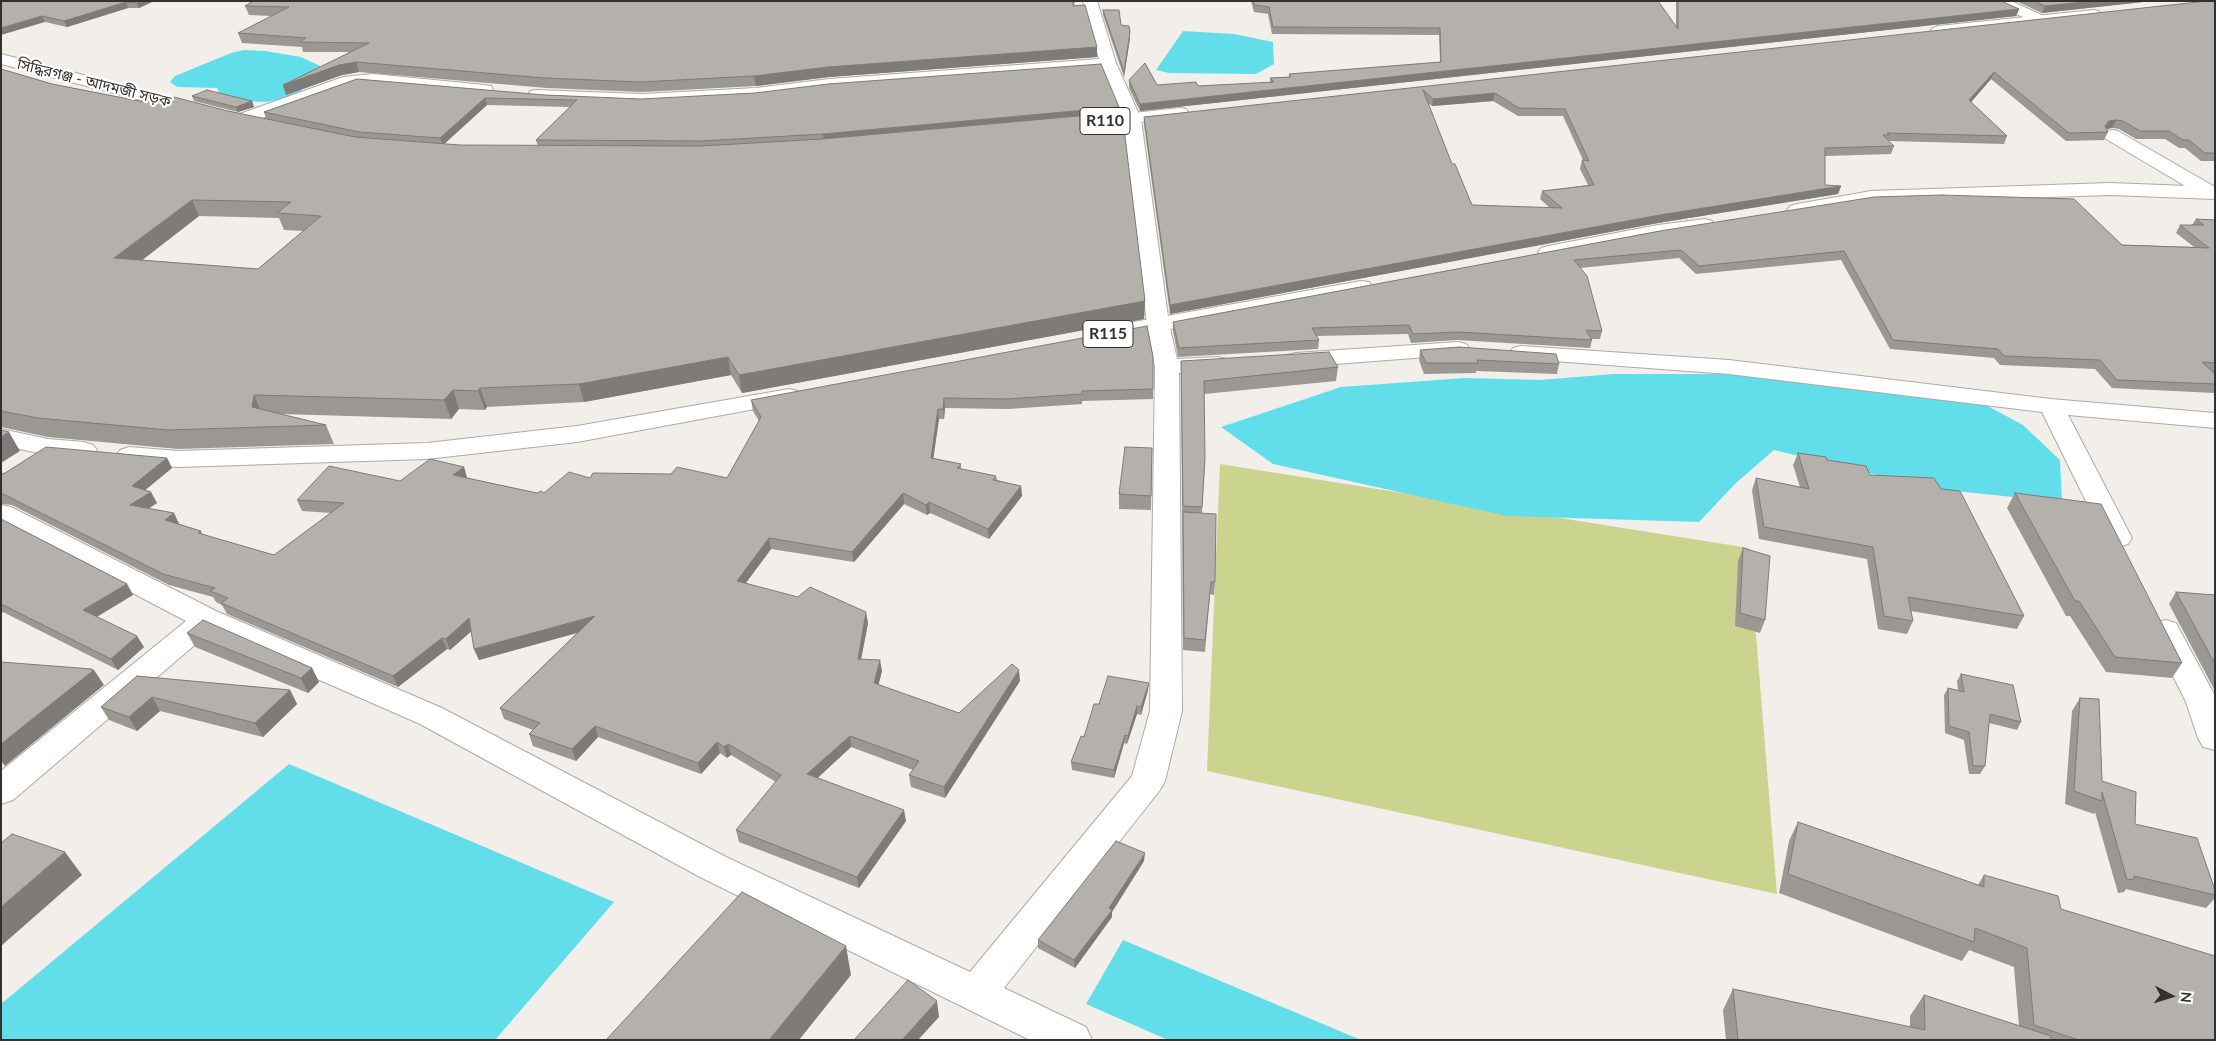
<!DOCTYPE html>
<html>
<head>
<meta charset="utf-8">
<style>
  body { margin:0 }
  #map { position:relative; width:2216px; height:1041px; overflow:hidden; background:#f2eee9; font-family:Lato,sans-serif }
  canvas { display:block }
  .frame { position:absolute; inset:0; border:2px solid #33312f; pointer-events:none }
  .north { position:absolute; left:2146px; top:971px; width:50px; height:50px; -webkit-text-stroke:4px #fff; paint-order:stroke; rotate:95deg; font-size:14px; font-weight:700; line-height:20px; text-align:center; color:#33312f }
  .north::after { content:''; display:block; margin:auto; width:18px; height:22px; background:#33312f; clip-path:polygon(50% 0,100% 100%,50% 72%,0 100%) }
</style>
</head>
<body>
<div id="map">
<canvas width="2216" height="1041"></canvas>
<div class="frame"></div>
<div class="north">N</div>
</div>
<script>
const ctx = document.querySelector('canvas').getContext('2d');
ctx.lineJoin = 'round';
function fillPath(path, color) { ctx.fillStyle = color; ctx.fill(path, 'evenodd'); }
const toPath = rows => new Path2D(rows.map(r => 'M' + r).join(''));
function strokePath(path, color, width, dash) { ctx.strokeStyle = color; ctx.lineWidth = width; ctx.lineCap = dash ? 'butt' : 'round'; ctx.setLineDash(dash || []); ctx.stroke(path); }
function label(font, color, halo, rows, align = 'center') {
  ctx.font = font + ' Lato,"Noto Sans Bengali",sans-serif'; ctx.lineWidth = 4.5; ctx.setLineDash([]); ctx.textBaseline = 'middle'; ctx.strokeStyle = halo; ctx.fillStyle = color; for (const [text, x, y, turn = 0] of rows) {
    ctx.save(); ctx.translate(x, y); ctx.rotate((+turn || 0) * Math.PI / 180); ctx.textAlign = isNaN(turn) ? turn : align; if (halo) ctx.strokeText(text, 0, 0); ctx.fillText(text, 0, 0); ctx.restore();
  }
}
fillPath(toPath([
  [1220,464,1749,548,1777,894,1207,771]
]), '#cbd48f');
fillPath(toPath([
  [1183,31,1234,34,1273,42,1274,64,1256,74,1169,73,1156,70],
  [244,50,265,51,301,57,329,70,300,90,304,91,288,98,266,102,244,101,220,94,217,88,177,87,170,82,175,76,231,53],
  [1613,374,1733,374,1984,404,2023,425,2060,460,2062,502,1935,489,1774,450,1736,483,1699,522,1507,516,1273,464,1221,427,1341,387,1465,378,1540,380],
  [289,764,614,902,495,1040,1,1040,1,1004],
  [1123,940,1361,1040,1168,1040,1086,1004]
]), '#62deea');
const street = toPath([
  [1083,1,1097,1,1116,63,1141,119,1169,324,1177,359,1218,357,1226,359,1230,364,1226,369,1218,371,1179,373,1182,711,1165,781,1160,790,1004,988,1086,1027,1092,1040,1030,1040,700,877,420,724,210,632,13,800,1,804,1,771,186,621,1,524,1,505,11,507,218,612,442,708,726,857,970,972,1132,776,1150,711,1155,367,1147,324,1123,119,1102,68,829,89,756,98,642,104,536,100,530,99,528,95,530,91,536,90,642,94,756,88,829,79,1099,59,1083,1],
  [1992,1,2011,1,2044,16,2046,19,2044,22,2039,23,2034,22,1994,4,1992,1],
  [373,74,485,85,491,86,493,90,491,94,485,95,373,84,351,85,246,124,234,124,231,120,234,116,343,77,373,74],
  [2112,130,2118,131,2215,187,2215,196,2202,196,2106,139,2103,135,2106,131,2112,130],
  [1458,342,1466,344,1470,349,1466,354,1296,367,1288,365,1284,360,1288,355,1296,353,1458,342],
  [1521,346,1729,360,2051,399,2215,413,2215,428,2068,415,2132,538,2128,544,2118,547,2108,544,2104,538,2042,412,1729,374,1513,358,1509,353,1513,348,1521,346],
  [2165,620,2176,623,2215,696,2215,750,2203,747,2198,738,2186,702,2150,630,2154,623,2165,620]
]);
const primary = toPath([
  [2094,10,2099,11,2101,14,2099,17,1938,36,1933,34,1930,31,1933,28,1938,26,2094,10],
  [1,54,197,104,200,108,197,112,191,113,1,64,1,54],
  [1180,108,1186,109,1189,113,1186,117,1086,128,1080,127,1077,123,1080,119,1086,118,1180,108],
  [2110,183,2215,187,2215,199,2110,195,1871,203,1797,216,1790,214,1787,210,1790,206,1797,204,1871,191,2110,183],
  [1705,219,1712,221,1715,225,1712,229,1658,237,1548,258,1541,256,1538,252,1541,248,1548,246,1658,225,1705,219],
  [1361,281,1369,282,1372,287,1369,292,1106,341,1098,339,1095,334,1098,329,1106,327,1361,281],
  [789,389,798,391,801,396,798,401,577,442,427,459,178,467,129,463,120,460,116,455,120,450,129,447,178,451,427,443,577,426,789,389],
  [1,429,48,439,84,442,93,445,97,450,93,455,84,458,48,455,1,445,1,429]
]);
strokePath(street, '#aeaaa5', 2);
strokePath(primary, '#aeaaa5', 2);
fillPath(street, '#fff');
fillPath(primary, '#fff');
fillPath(toPath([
  [1,1,154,1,139,8,128,8,67,27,45,22],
  [253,1,1075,1,1074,6,1097,57,829,77,756,86,642,92,547,88,359,72,342,75,286,95,349,52,303,52,302,47,242,43,238,33,272,16,249,15,245,6],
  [1251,1,1658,1,1676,27,1676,1,2001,1,2019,9,2016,16,1140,111,1129,88,1129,80,1157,85,1198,86,1270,83,1270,78,1289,77,1289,74,1440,62,1439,35,1272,34,1268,14,1254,12],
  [2016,1,2152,1,2042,13],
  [2215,1,2215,161,2201,161,2185,148,2179,148,2165,139,2136,139,2119,129,2112,128,2107,129,2108,132,2104,140,2066,141,1991,79,1971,102,2007,136,2004,144,1889,141,1894,146,1891,154,1825,156,1825,185,1841,186,1838,194,1658,223,1170,314,1144,125,1144,117],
  [1493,101,1518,116,1563,116,1583,160,1582,160,1580,169,1588,185,1542,191,1540,199,1550,208,1472,205,1452,164,1428,103,1432,106],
  [1103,10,1121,25,1130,32,1130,38,1124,77,1103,15],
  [1,69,52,84,144,102,228,111,266,119,264,112,357,79,545,95,641,99,1119,107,1119,112,1145,301,1144,319,742,393,731,375,584,402,487,407,485,410,459,409,451,419,281,414,326,425,334,444,178,449,48,437,1,427],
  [487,105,570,107,536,140,538,146,460,145,444,144],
  [199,216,279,218,284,230,303,231,258,269,142,260],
  [192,96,252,101,254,107,238,112,194,101],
  [2196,219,2215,220,2215,372,2212,372,2215,384,2215,393,2112,388,2095,369,2000,365,1994,358,1890,349,1841,260,1696,274,1679,258,1580,268,1602,331,1600,339,1591,339,1592,340,1590,348,1457,340,1411,343,1408,334,1317,336,1319,340,1318,349,1178,357,1173,331,1173,322,1660,231,2194,247,2176,233,2180,225,2192,225],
  [1420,350,1559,364,1557,374,1476,371,1476,373,1424,374,1419,360],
  [1153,357,1153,399,1082,401,1082,404,1008,409,945,408,944,419,939,419,933,458,961,464,961,469,996,476,997,480,1021,486,1022,496,989,539,930,513,927,515,904,504,854,562,771,549,746,583,868,623,861,659,882,671,878,685,959,713,1020,681,945,798,911,787,909,775,913,770,851,747,817,778,906,821,859,888,739,842,736,830,776,782,731,755,727,758,720,753,701,774,598,737,576,761,533,746,529,734,533,730,504,719,500,708,578,632,479,660,474,649,471,631,450,650,447,649,398,687,227,614,222,605,216,602,213,597,169,585,12,505,1,504,1,474,167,458,172,468,145,490,157,503,148,509,174,513,179,524,201,531,203,535,274,555,331,513,302,511,297,500,400,481,464,467,467,478,537,493,544,493,590,478,727,478,759,421,753,411,751,400],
  [1181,361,1338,367,1336,381,1204,394,1205,459,1202,513,1215,582,1214,595,1210,594,1205,652,1183,650],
  [1152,448,1151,510,1119,509,1119,494],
  [1798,453,1827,460,1870,475,1941,489,2024,616,2017,629,1911,611,1913,621,1907,634,1878,629,1867,559,1759,539,1752,490,1756,478,1800,487,1793,465],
  [2015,493,2182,663,2172,678,2106,672,2070,616,2066,616,2007,508],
  [1,519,127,584,133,595,97,617,144,647,118,670,3,612,1,614],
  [1743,548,1765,620,1760,633,1735,626,1738,561],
  [2176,592,2215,595,2215,691,2169,604],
  [187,633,312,668,319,682,308,693,195,647],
  [1961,674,2021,722,2017,730,1989,723,1985,766,1980,774,1969,774,1964,740,1945,733,1944,695,1948,688,1958,690,1957,681],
  [137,676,290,690,297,704,263,737,160,711,137,731,109,720,101,707],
  [1148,690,1141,715,1137,714,1127,744,1124,743,1114,778,1072,770,1071,762,1099,704],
  [2080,698,2102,781,2135,824,2215,890,2215,898,2206,908,2126,889,2124,892,2118,893,2095,812,2094,814,2065,804,2072,711],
  [1798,822,1978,885,1984,875,2061,909,2215,1040,1726,1040,1723,1010,1733,989,1910,1027,1910,1016,1924,995,2019,1026,2014,967,1969,950,1962,961,1779,893,1789,841],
  [1144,861,1112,912,1112,917,1075,968,1038,948,1038,940]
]), '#9b9793');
fillPath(toPath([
  [140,1,154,1,139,8,137,3],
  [2092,1,2152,1,2042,13,2045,6],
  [126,2,128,8,67,27,64,21],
  [2019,9,2016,16,1140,111,1140,104],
  [42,16,45,22,1,35,1,28],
  [1130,32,1130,38,1124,77,1124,72],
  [1097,47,1097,57,829,77,756,86,754,76,828,67],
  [356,62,359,72,342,75,286,95,283,85,339,65],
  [1994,72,1991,79,1966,108,1969,100],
  [1495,93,1493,101,1432,106,1433,99],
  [485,98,487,105,443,145,440,138],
  [252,101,254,107,238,112,236,107],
  [1119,107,1119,113,824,141,823,134],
  [2116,120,2112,128,2106,129,2105,126,2109,121],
  [1841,186,1838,194,1658,223,1170,314,1170,305,1660,215],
  [192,200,199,216,123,275,114,258],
  [1145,301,1144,319,742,393,739,375],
  [728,357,731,375,584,402,579,384],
  [480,388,487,407,485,410,478,391],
  [453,390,459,409,451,419,444,400],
  [254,395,262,414,252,407],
  [944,398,945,408,944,419,943,409],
  [938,409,939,419,932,468,931,458],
  [9,432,20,451,1,463,1,437],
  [167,458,172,468,138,496,132,486],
  [464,467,467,478,453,475],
  [1021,486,1022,496,989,539,988,529],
  [151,492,157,503,136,516,130,505],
  [903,493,904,504,854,562,852,552],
  [929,502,930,513,927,515,926,505],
  [174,513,179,524,170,531,165,520],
  [769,538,771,549,739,592,737,581],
  [127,584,133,595,89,621,83,610],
  [866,612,868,623,859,670,858,659],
  [595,616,599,627,479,660,474,649],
  [469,618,474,629,450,650,446,639],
  [137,636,144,647,118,670,111,659],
  [442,638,447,649,398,687,393,676],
  [880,660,882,671,876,695,874,683],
  [312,668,319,682,308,693,301,678],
  [92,669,93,671,94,670,104,685,5,766,1,761,1,744],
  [1019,670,1020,681,945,798,944,787],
  [1149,683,1148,690,1141,715,1141,707],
  [290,690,297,704,263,737,255,723],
  [152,697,160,711,137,731,129,717],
  [1137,706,1137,714,1127,744,1128,736],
  [595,726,598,737,576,761,572,749],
  [1125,735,1124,743,1114,778,1114,770],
  [850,736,851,747,809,786,807,774],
  [717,742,720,753,701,774,698,763],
  [728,744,731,755,727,758,724,747],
  [904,810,906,821,859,888,857,877],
  [65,852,82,875,1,946,1,907],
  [1145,853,1144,861,1112,912,1112,917,1075,968,1074,960],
  [846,946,851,975,799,1040,769,1040],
  [937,1001,939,1017,918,1040,902,1040]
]), '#7e7b78');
const building = toPath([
  [1,1,140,1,137,3,126,2,64,21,42,16,1,28,1,1],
  [253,1,1073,1,1073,6,1085,5,1097,47,828,67,754,76,640,82,544,78,356,62,339,65,283,85,369,43,300,42,306,38,238,33,289,7,245,6,253,1],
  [1253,1,1658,1,1678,29,1678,1,2001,1,2019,9,1140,104,1129,80,1145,63,1157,85,1196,82,1198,86,1274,82,1270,78,1291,77,1289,74,1441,62,1440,28,1273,27,1269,7,1255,5,1253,1],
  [2034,1,2092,1,2045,6,2034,1],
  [2207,1,2215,1,2215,153,2205,153,2189,140,2183,140,2169,131,2140,131,2123,121,2116,120,2109,121,2105,126,2108,132,2069,133,1994,72,1969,100,2007,136,1887,133,1889,135,1883,135,1894,146,1825,148,1825,185,1841,186,1660,215,1170,305,1144,117,2207,1],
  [1423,90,1433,99,1495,93,1519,108,1565,109,1589,161,1582,160,1594,185,1542,191,1562,208,1472,205,1455,164,1452,164,1423,90],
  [1103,10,1119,10,1121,25,1129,26,1130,32,1124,72,1103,10],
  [1101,64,1119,107,823,134,703,141,536,140,577,100,485,98,440,138,359,132,264,112,357,79,545,95,641,99,755,93,828,84,1101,64],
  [1,69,52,84,144,102,166,95,228,111,355,137,460,145,701,146,822,139,1122,112,1145,301,739,375,728,357,579,384,480,388,478,391,453,390,444,400,254,395,252,407,326,425,168,430,38,418,1,411,1,69],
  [192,200,291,202,277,213,321,216,258,269,114,258,192,200],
  [207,90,252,101,236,107,192,96,207,90],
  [1942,195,2074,199,2122,245,2209,248,2180,225,2204,225,2196,219,2215,220,2215,363,2202,362,2215,374,2215,384,2117,380,2100,360,2004,356,1998,349,1893,340,1844,251,1699,266,1681,250,1574,260,1587,276,1602,331,1586,330,1592,340,1459,332,1413,334,1409,325,1312,328,1319,340,1179,348,1173,322,1660,231,1874,197,1942,195],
  [1147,326,1153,357,1153,389,1082,391,1082,394,1008,399,944,398,943,409,938,409,931,458,961,464,957,468,996,476,993,480,1021,486,988,529,929,502,926,505,903,493,852,552,769,538,737,581,798,597,810,587,866,612,858,659,880,660,874,683,959,713,1012,664,1019,670,944,787,909,775,919,761,850,736,807,774,904,810,857,877,736,830,781,775,728,744,724,747,717,742,698,763,595,726,572,749,529,734,540,723,500,708,595,616,474,649,469,618,446,639,442,638,393,676,221,603,228,598,210,591,215,588,163,574,5,495,1,494,1,474,5,473,46,447,167,458,132,486,151,492,130,505,174,513,165,520,201,531,198,533,274,555,344,503,297,500,329,466,400,481,430,459,464,467,453,475,537,493,541,491,544,493,569,472,590,478,593,473,671,474,677,467,727,478,761,417,751,400,1147,326],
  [1459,347,1556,354,1559,364,1477,360,1478,363,1426,363,1420,350,1459,347],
  [1329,352,1338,367,1204,381,1205,459,1202,507,1183,506,1181,361,1329,352],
  [1,430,9,432,1,437,1,430],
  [1125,447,1152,448,1151,496,1119,494,1125,447],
  [1798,453,1826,457,1827,460,1866,466,1870,475,1934,478,1941,489,1960,491,2024,616,1908,597,1913,621,1884,616,1873,547,1764,527,1756,478,1809,489,1798,453],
  [2015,493,2101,504,2182,663,2115,657,2079,601,2075,601,2015,493],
  [1183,512,1216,514,1215,582,1211,582,1205,640,1184,638,1183,512],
  [1,519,127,584,83,610,137,636,111,659,1,604,1,519],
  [1743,548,1770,556,1765,620,1740,613,1743,548],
  [2176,592,2215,595,2215,664,2176,592],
  [203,620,312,668,301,678,187,633,203,620],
  [1,662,92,669,91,670,94,670,1,744,1,662],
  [1961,674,2013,685,2021,722,1990,714,1985,766,1973,766,1969,732,1949,726,1948,688,1964,692,1961,674],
  [137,676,290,690,255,723,152,697,129,717,101,707,137,676],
  [1108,676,1149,683,1141,707,1137,706,1128,736,1125,735,1114,770,1071,762,1081,736,1084,737,1094,704,1099,704,1108,676],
  [2080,698,2099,699,2102,781,2136,792,2135,824,2197,838,2215,890,2215,895,2134,876,2134,879,2127,880,2102,792,2102,801,2074,791,2080,698],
  [1798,822,1984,887,1984,875,2058,896,2061,909,2215,956,2215,1040,2079,1040,2034,1025,2027,948,1975,928,1974,942,1788,874,1798,822],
  [12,834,65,852,1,907,1,843,12,834],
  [1116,841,1145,853,1109,908,1112,910,1074,960,1038,940,1116,841],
  [742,892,846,946,769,1040,606,1040,742,892],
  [908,980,937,1001,902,1040,854,1040,908,980],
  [1733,989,1925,1030,1924,995,2051,1036,2051,1040,1738,1040,1733,989]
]);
fillPath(building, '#b4b0ab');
strokePath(building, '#7e7b78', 1);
label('15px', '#33312f', '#fff', [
  ["সিদ্ধিরগঞ্জ - আদমজী সড়ক",94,83,14]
]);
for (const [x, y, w] of [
  [1105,121,50],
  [1108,334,50]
]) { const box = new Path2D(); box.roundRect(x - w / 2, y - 13.5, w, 27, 4); ctx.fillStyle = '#fff'; ctx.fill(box); strokePath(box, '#33312f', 1); }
label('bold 16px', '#33312f', null, [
  ["R110",1105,121],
  ["R115",1108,334]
]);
</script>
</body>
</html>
